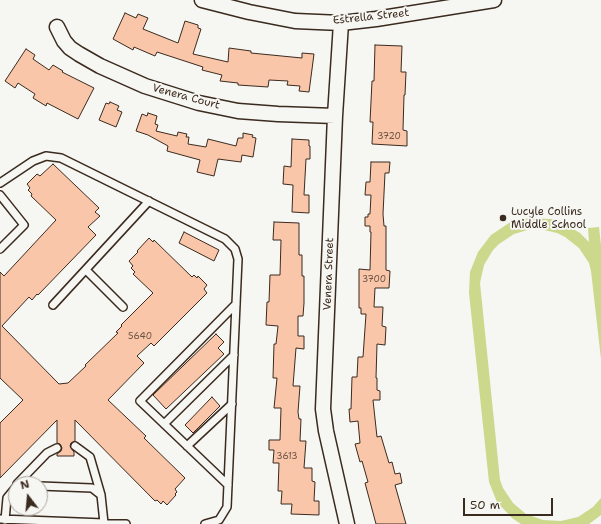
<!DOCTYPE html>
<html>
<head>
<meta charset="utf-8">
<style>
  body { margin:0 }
  #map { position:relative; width:601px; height:524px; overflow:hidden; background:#f6f6f2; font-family:"Shantell Sans",sans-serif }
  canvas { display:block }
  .north { position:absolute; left:8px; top:476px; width:40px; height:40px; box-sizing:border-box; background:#f6f6f2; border:1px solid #aba49d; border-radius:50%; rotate:344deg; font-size:11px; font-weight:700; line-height:16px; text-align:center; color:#3b2a1e }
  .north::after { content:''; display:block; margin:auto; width:14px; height:18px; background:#3b2a1e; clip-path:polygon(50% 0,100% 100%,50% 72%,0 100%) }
  .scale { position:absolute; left:463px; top:498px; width:90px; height:18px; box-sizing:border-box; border:2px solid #3b2a1e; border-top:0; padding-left:5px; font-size:12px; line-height:14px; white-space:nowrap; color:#3b2a1e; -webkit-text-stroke:3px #f6f6f2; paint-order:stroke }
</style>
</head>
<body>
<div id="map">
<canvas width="601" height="524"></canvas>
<div class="north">N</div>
<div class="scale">50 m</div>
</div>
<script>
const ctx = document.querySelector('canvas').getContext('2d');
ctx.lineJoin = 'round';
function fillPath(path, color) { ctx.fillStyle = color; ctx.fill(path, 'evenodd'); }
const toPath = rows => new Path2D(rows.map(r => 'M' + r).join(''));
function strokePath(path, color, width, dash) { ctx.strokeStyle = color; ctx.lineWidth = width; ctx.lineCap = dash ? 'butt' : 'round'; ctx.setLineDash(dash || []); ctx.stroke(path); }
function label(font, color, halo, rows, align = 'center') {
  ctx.font = font + ' "Shantell Sans",sans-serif'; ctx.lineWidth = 4; ctx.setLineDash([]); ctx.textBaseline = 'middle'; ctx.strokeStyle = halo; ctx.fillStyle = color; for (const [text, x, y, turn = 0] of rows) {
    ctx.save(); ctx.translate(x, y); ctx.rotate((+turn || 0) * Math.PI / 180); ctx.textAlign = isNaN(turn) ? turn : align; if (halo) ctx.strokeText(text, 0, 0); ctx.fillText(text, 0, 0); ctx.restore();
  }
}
fillPath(toPath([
  [529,218,551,219,561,222,580,233,589,242,588,228,599,227,601,245,601,359,591,271,589,263,579,248,565,237,557,233,540,229,531,229,514,234,499,244,493,250,484,265,480,283,500,480,503,488,513,503,526,514,543,520,561,521,578,517,593,507,601,498,601,515,589,524,521,524,512,518,497,502,489,482,469,293,470,272,478,252,491,235,509,223]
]), '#ccd88b');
const building = toPath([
  [125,13,136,18,138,14,148,18,143,29,178,43,185,21,198,25,198,28,201,29,193,54,228,62,229,48,251,51,251,53,302,58,302,53,314,54,309,92,299,91,300,86,287,85,288,81,269,80,268,87,238,85,238,83,220,81,222,75,202,70,203,67,157,52,155,56,134,47,133,50,113,39,125,13],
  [375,45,402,46,401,72,406,72,405,95,404,95,403,130,407,131,407,146,372,144,373,122,370,122,372,81,374,81,375,45],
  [26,49,35,55,33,59,49,70,53,65,63,71,62,72,94,88,78,119,47,103,46,106,33,98,35,94,18,83,15,88,5,81,26,49],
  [110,102,119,106,117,110,122,112,116,127,99,120,106,103,109,104,110,102],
  [148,113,157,116,155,124,158,125,156,131,177,136,178,132,187,134,186,137,189,137,188,144,206,147,208,139,236,146,238,138,243,138,243,133,253,135,252,137,256,138,253,157,242,155,241,162,218,159,214,176,197,172,200,160,167,151,168,146,148,135,136,131,142,114,147,116,148,113],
  [292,139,309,140,309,146,310,146,310,159,306,159,304,195,309,195,309,213,292,212,293,185,283,184,284,166,291,167,292,139],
  [371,162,390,162,389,173,385,173,383,214,384,226,386,226,386,270,390,271,389,288,375,288,374,307,383,307,382,326,386,327,385,345,377,344,376,378,377,378,377,390,380,391,380,400,373,400,377,437,381,436,389,463,392,462,395,474,400,473,402,483,395,485,406,524,376,524,365,483,368,482,362,461,360,462,355,444,360,443,358,421,350,422,349,409,351,409,352,377,357,377,358,357,363,357,366,314,361,314,361,308,359,308,359,269,370,270,371,232,370,232,370,226,365,226,365,217,368,217,368,214,370,214,371,195,365,195,366,182,370,182,371,162],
  [53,164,99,208,95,212,100,216,88,227,96,235,38,295,37,294,32,300,29,297,2,326,59,384,68,383,86,366,85,365,118,333,116,332,122,326,121,325,153,293,133,274,135,272,131,268,133,266,129,261,138,252,137,251,149,238,153,242,154,240,192,277,194,275,197,278,198,276,207,285,204,289,207,293,154,346,151,343,137,356,144,363,108,400,146,436,144,438,185,478,175,489,177,492,175,494,176,495,167,505,163,501,161,504,157,500,155,501,75,420,75,441,71,443,70,446,71,448,74,452,74,456,57,456,57,454,61,451,62,448,60,444,57,443,57,420,0,478,0,423,23,400,0,378,0,272,4,276,56,220,31,196,32,194,28,190,30,188,27,184,37,174,40,176,53,164],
  [274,222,299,223,299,255,302,255,302,276,304,276,304,303,303,316,298,316,298,336,304,336,304,349,296,348,293,386,300,386,298,412,299,419,301,419,300,441,306,441,304,468,312,468,312,481,315,482,314,501,319,501,319,515,291,514,292,504,281,504,282,491,278,491,279,463,273,463,274,450,269,450,269,440,280,440,281,408,274,408,277,378,273,378,274,344,276,344,278,326,266,325,267,302,269,302,270,275,280,275,281,240,273,240,274,222],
  [184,232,219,250,214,261,179,243,184,232],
  [216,334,224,342,218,348,224,354,166,409,153,395,216,334],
  [212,397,220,406,193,433,185,425,212,397]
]);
fillPath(building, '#f9c6aa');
strokePath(building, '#3b2a1e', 1);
const service = toPath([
  [0,183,33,161,46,156,61,158,225,239,235,249,238,259,227,507,219,520,205,524],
  [0,195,24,225,0,249],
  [86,270,123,307],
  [53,305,149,201],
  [164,424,234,355],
  [75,446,90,457,101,495],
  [187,446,232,404],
  [17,484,47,453,57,448],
  [228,485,140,401,236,304],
  [0,519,104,523,101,495,92,488,40,486],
  [5,520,7,498,16,487],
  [104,524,126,524]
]);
const minor = toPath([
  [202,0,249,12,295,21,341,23,376,19,494,0],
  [341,23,335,116,323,409,326,431,347,524],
  [57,27,64,41,70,48,79,54,100,66,145,86,199,103,238,111,278,114,335,116]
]);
strokePath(service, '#3b2a1e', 10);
strokePath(minor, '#3b2a1e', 17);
strokePath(service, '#f6f6f2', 7);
strokePath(minor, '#f6f6f2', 14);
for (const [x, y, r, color] of [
  [503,218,4,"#3b2a1e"]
]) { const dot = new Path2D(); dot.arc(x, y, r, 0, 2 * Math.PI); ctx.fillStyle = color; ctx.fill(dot); strokePath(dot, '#f6f6f2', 1.5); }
label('9px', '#6a5141', null, [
  ["3720",389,137],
  ["3700",374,280],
  ["5640",140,337],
  ["3613",287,457]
]);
label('11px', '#3b2a1e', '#f6f6f2', [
  ["Estrella Street",371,17,-6],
  ["Venera Court",186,97,15],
  ["Venera Street",329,274,-88]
]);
label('11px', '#3b2a1e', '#f6f6f2', [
  ["Lucyle Collins",511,212],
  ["Middle School",511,225]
], 'left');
</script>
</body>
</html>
